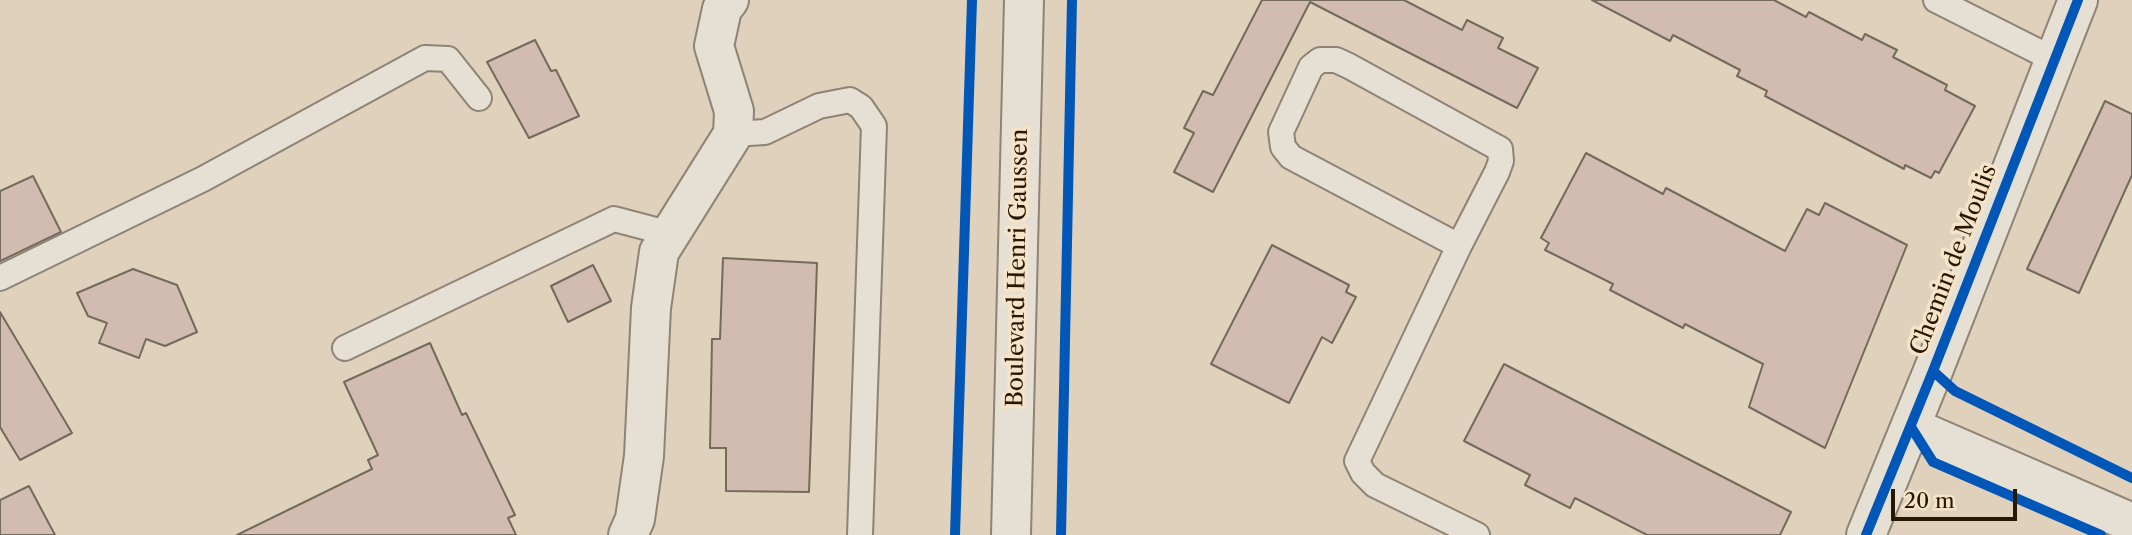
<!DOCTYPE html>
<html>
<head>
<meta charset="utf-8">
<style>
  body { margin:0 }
  #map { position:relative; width:2132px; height:535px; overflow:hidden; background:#e0d1bc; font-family:"Libre Caslon Text",serif }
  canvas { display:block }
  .scale { position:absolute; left:1891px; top:489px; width:126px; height:32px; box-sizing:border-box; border:4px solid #281701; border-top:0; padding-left:9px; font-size:21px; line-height:24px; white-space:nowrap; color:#281701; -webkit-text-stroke:5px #f5e3ca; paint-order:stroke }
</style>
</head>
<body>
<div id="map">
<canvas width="2132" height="535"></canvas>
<div class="scale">20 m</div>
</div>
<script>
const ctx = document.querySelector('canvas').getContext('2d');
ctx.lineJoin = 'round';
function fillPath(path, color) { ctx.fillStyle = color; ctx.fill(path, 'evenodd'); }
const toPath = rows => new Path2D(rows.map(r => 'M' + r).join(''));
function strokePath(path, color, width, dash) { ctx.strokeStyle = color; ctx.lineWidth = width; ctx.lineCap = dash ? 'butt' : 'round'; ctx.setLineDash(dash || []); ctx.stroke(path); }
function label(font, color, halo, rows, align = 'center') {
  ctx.font = font + ' "Libre Caslon Text",serif'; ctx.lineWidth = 7; ctx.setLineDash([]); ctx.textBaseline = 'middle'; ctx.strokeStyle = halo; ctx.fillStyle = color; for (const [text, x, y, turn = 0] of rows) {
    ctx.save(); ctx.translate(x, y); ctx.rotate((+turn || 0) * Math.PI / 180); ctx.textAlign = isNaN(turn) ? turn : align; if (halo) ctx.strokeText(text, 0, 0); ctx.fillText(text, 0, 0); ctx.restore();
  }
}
const building = toPath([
  [1262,0,1404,0,1462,30,1467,20,1503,38,1498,48,1538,68,1517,108,1310,2,1213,192,1174,172,1194,133,1184,128,1203,91,1213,95,1262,0],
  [1592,0,1774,0,1806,17,1809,12,1862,40,1865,34,1897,50,1893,57,1947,85,1945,90,1975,106,1939,173,1935,171,1931,178,1905,165,1904,169,1765,96,1767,91,1737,76,1740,70,1673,35,1670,41,1592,0],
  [535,40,551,71,556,70,579,116,529,138,487,62,535,40],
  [2105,101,2132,114,2132,175,2079,293,2027,269,2105,101],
  [1586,153,1663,194,1666,188,1785,251,1807,209,1819,215,1825,203,1907,245,1825,448,1749,407,1763,364,1685,324,1683,328,1610,290,1613,284,1545,250,1549,243,1541,238,1586,153],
  [33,176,61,232,0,261,0,191,33,176],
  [1272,245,1349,285,1346,292,1356,297,1332,343,1322,337,1289,403,1211,364,1272,245],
  [723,258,817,263,809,492,726,491,726,448,710,448,712,339,720,339,723,258],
  [593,265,611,301,568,322,551,286,593,265],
  [133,269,177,285,197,332,165,346,146,339,139,358,99,343,107,323,88,316,77,293,133,269],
  [0,312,72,433,20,460,0,427,0,312],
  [430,343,462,415,466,413,515,515,508,518,516,535,237,535,372,469,368,460,378,455,344,382,430,343],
  [1504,364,1791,512,1780,535,1647,535,1575,498,1570,508,1525,485,1530,475,1464,441,1504,364],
  [29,486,55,535,0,535,0,500,29,486]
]);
fillPath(building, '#d2bcb0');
strokePath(building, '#746a5c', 2);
const service = toPath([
  [1936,0,2055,60],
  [733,134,765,132,819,106,850,100,861,107,874,126,860,535],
  [1459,246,1291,157,1283,147,1281,132,1311,67,1320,60,1336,60,1349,66,1500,149,1501,161,1497,172,1459,246,1357,461,1363,473,1375,485,1477,535],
  [0,278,203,179,425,58,448,59,479,98],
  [345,348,614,219,671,234]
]);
const minor = toPath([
  [1911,427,2132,523],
  [628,535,635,519,644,456,651,308,659,252,733,134,734,111,714,46,722,9,729,0],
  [1866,535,1933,371,2078,0]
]);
const tertiary = toPath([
  [1011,535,1024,0]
]);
strokePath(service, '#8e8375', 28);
strokePath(minor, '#8e8375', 42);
strokePath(tertiary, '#8e8375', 42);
strokePath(service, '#e6dfd4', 24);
strokePath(minor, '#e6dfd4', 38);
strokePath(tertiary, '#e6dfd4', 38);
strokePath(toPath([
  [1933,371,1955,391,2132,478],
  [1911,427,1933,462,2101,535],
  [955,535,972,0],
  [1061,535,1072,0],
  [1866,535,1933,371,2078,0]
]), '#0057b8', 10);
label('23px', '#281701', '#f5e3ca', [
  ["Chemin de Moulis",1954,260,-69],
  ["Boulevard Henri Gaussen",1018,268,-89]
]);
</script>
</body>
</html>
